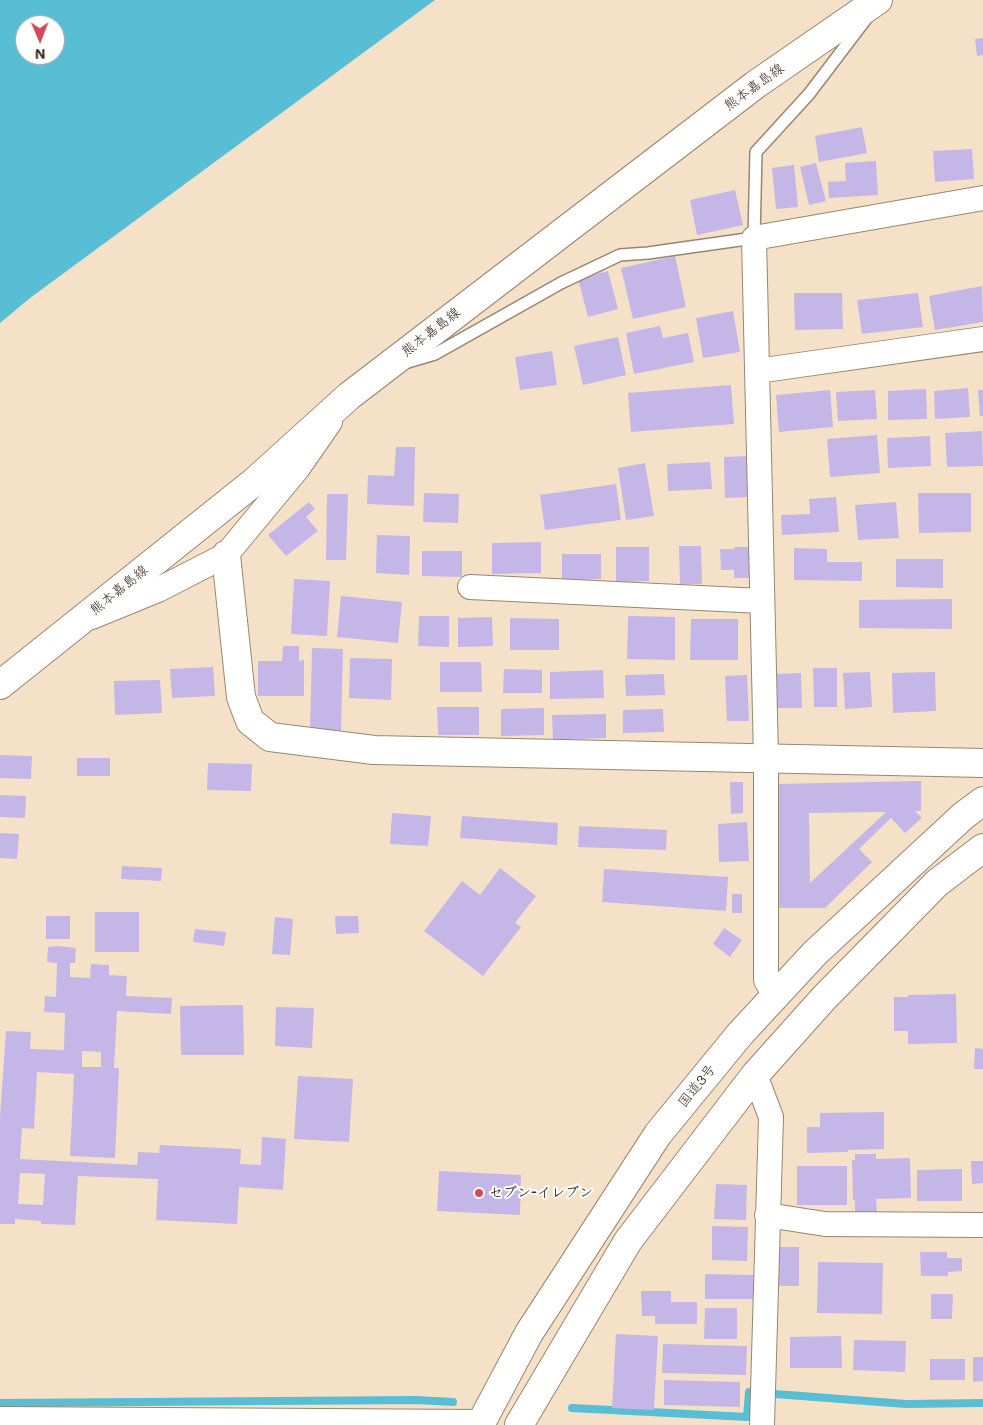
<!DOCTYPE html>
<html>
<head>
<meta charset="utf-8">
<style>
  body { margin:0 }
  #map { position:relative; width:983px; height:1425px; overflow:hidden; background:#f5e1c7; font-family:Mali,sans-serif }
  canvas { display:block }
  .north { position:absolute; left:15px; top:15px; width:50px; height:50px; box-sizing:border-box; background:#fff; border:1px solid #b1aaa5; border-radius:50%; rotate:179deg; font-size:14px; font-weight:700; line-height:20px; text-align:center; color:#3b2a1e }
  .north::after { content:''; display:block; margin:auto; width:18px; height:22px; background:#d1495b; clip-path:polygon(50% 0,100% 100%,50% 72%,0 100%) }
</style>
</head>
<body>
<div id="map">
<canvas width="983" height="1425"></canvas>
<div class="north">N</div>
</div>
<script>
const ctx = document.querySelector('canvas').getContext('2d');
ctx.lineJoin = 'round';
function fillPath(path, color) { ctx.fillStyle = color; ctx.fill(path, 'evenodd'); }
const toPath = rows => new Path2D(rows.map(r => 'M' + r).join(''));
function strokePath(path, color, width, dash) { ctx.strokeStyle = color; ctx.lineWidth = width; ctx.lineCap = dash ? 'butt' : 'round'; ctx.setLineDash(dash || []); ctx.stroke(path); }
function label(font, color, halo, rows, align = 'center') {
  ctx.font = font + ' Mali,"Klee One",sans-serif'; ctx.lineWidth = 4; ctx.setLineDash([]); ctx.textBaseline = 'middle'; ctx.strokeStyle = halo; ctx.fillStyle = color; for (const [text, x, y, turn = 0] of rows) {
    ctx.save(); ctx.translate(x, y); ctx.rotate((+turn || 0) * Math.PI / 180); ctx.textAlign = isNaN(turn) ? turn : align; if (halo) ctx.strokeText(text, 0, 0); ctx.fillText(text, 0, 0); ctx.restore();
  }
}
fillPath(toPath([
  [0,0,435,0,30,298,0,323],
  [25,25,55,25,55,55,25,55]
]), '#58bed5');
strokePath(toPath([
  [0,1403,416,1400,453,1402],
  [572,1408,747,1417,749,1392,906,1404,983,1403]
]), '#58bed5', 8);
fillPath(toPath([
  [983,38,983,55,977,56,975,39],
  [862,127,867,153,819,162,815,136],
  [972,149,974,179,935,182,933,151],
  [876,161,878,195,829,198,828,182,846,181,845,163],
  [816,163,826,201,809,205,800,167],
  [794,165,798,207,776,209,772,168],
  [735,190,743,225,697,235,690,200],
  [675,256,686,307,633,319,621,268],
  [608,271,618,309,588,317,578,279],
  [982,286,983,322,935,330,929,296],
  [794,293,842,293,843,329,795,330],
  [918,293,923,327,862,334,857,300],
  [733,311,740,352,703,358,696,318],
  [660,326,663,338,688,333,694,362,634,374,626,333],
  [618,337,626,375,583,385,574,346],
  [552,351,557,385,520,390,515,357],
  [731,385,734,424,631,432,628,393],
  [968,388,970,417,935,419,934,391],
  [926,389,927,419,888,420,888,391],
  [830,390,833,427,779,432,776,395],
  [875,390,877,419,838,421,836,392],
  [978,390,983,390,983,416,980,416],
  [982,431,983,466,947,467,945,433],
  [877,435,880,473,830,477,827,439],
  [930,436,931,466,888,468,887,438],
  [396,447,415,447,414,506,367,504,368,475,394,476],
  [752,456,753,497,725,498,724,457],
  [710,462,712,489,668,491,667,464],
  [645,463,654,516,626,520,618,468],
  [616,484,621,520,545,530,540,495],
  [424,493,459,494,458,523,423,522],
  [918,493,971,493,971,532,919,533],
  [327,494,348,494,346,560,326,560],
  [836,497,839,532,782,535,781,515,810,514,809,499],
  [309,502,315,509,306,517,318,531,286,556,268,535],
  [896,502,899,538,858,540,855,505],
  [377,535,410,536,409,575,376,573],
  [541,542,541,573,492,574,492,543],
  [679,546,701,546,702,584,680,584],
  [616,547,649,547,649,581,616,582],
  [734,547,749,547,750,578,734,578,734,570,721,570,720,549,734,549],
  [794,548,827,549,827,562,862,562,862,581,794,580],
  [422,551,462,551,462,577,422,576],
  [562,554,601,554,601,579,562,580],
  [896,559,943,559,943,588,896,587],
  [294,579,330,581,327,636,291,634],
  [341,596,402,602,398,643,337,637],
  [952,599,952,629,859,628,859,600],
  [419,616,449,616,449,647,418,646],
  [628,616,675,617,675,660,627,659],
  [492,617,493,646,458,647,458,618],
  [510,618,559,619,559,650,510,650],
  [691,619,738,619,738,660,690,660],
  [283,646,299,646,299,661,304,660,304,696,258,696,258,661,282,661],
  [312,648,343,649,341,732,310,732],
  [350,658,392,659,391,700,349,698],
  [440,662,481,662,482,692,440,692],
  [213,667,215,696,172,698,170,669],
  [813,668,837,668,837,707,814,707],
  [504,669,542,670,542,693,503,693],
  [603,670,604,698,550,699,550,672],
  [870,672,872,707,845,709,843,673],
  [935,672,936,711,893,713,892,673],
  [801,673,802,708,777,708,776,674],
  [664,674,665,695,626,696,625,675],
  [747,675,749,721,727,721,725,676],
  [160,680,162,713,115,715,114,681],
  [437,707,479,707,479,735,438,735],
  [544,708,544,735,501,736,501,709],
  [663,709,664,732,623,733,623,710],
  [606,714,606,738,553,740,552,715],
  [0,755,32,756,31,779,0,778],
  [77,758,110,758,110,776,77,776],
  [208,763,252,764,251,791,207,790],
  [921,781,921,811,915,811,922,818,905,833,891,818,859,849,872,862,825,908,779,908,777,784],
  [886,812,810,883,809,813],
  [730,782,743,782,743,813,731,814],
  [0,795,26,796,25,818,0,817],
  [392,813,431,816,428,846,390,844],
  [462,816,558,823,557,845,460,838],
  [747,822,749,861,719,862,718,824],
  [579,826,667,830,666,850,578,847],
  [0,833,19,834,17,859,0,858],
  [122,866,162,868,161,881,121,879],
  [500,868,536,896,515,923,521,927,483,976,424,931,462,881,480,895],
  [604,869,728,877,726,911,602,902],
  [732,894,742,894,742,913,732,913],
  [95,912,139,912,139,952,95,952],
  [46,916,70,916,70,939,46,939],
  [335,916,358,916,359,933,336,934],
  [275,917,293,919,290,955,272,954],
  [724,928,742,940,730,957,713,944],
  [195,929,226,932,224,946,193,942],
  [57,946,76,948,75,963,70,963,70,977,90,978,91,964,109,965,109,975,127,976,126,996,172,998,171,1014,117,1011,114,1068,119,1068,115,1158,70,1156,74,1074,37,1072,34,1129,22,1128,20,1159,137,1165,138,1152,159,1153,160,1145,241,1149,240,1164,261,1165,262,1137,286,1139,283,1190,239,1187,237,1224,156,1220,158,1179,78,1176,75,1225,41,1224,41,1221,15,1219,15,1224,0,1224,0,1117,6,1031,31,1032,30,1049,64,1050,65,1013,44,1012,45,996,56,997,57,963,47,962,48,947],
  [82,1051,101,1052,101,1067,82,1067],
  [20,1173,45,1174,43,1205,18,1204],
  [956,994,957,1043,908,1044,908,1031,894,1031,894,997,908,997,908,995],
  [243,1005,244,1055,181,1055,180,1006],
  [276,1007,314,1008,312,1048,275,1046],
  [975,1048,983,1049,983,1069,974,1069],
  [298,1076,353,1079,349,1142,294,1139],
  [884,1112,884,1149,848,1150,848,1152,807,1153,807,1127,820,1127,820,1113],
  [855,1154,876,1154,876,1159,910,1158,911,1198,876,1199,877,1212,855,1212,855,1200,853,1200,852,1160,855,1160],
  [971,1161,983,1161,983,1183,972,1184],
  [797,1166,847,1166,847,1205,797,1205],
  [962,1169,962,1201,917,1201,917,1170],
  [439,1171,521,1175,520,1215,437,1211],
  [716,1184,747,1185,746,1220,714,1219],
  [712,1226,748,1227,747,1261,712,1260],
  [777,1247,799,1247,799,1286,777,1286],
  [920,1252,947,1252,947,1258,962,1258,962,1271,948,1272,948,1276,921,1276],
  [818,1262,883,1263,882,1314,817,1313],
  [705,1274,754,1275,754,1299,705,1299],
  [641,1291,671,1291,671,1302,697,1302,697,1324,655,1324,655,1316,642,1316],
  [931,1294,953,1294,952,1319,931,1319],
  [705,1308,737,1308,737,1339,704,1339],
  [616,1334,658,1336,654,1410,612,1408],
  [841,1336,842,1368,790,1368,790,1337],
  [854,1340,906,1341,905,1372,853,1370],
  [663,1344,747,1346,746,1375,662,1373],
  [973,1357,983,1357,983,1381,973,1382],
  [930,1359,965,1359,965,1380,930,1380],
  [664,1380,740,1382,740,1407,664,1405]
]), '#c4b7e8');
const service = toPath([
  [408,362,435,354,561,283,620,255,648,253,754,238,756,152,809,94,866,19]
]);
const minor = toPath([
  [757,371,983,339],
  [470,587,762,601],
  [92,617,158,590,226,555,298,468,330,422],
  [775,996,766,980,766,758,754,238,983,198],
  [755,1075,771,1117,762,1425],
  [767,1215,825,1224,983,1225],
  [0,1419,481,1422]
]);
const tertiary = toPath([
  [226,555,241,697,250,721,270,737,374,750,983,763]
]);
const primary = toPath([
  [0,685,254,482,349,396,755,85,878,0]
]);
const trunk = toPath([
  [480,1425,529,1333,658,1134,740,1034,815,953,963,816,983,801],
  [519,1425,628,1241,755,1075,824,998,937,883,983,848]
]);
strokePath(service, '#988672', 14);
strokePath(minor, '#988672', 26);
strokePath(tertiary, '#988672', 30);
strokePath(primary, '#988672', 30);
strokePath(trunk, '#988672', 30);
strokePath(service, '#fff', 11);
strokePath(minor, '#fff', 24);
strokePath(tertiary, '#fff', 28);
strokePath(primary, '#fff', 28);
strokePath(trunk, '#fff', 28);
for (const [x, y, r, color] of [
  [479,1193,5,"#d1495b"]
]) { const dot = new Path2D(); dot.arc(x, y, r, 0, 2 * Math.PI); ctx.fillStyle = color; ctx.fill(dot); strokePath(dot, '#fff', 2); }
label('14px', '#3b2a1e', '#fff', [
  ["熊本嘉島線",754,87,-36],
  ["熊本嘉島線",431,332,-38],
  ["熊本嘉島線",119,590,-39],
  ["国道3号",697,1086,-51]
]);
label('bold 14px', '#3b2a1e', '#fff', [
  ["セブン-イレブン",489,1193]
], 'left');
</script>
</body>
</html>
